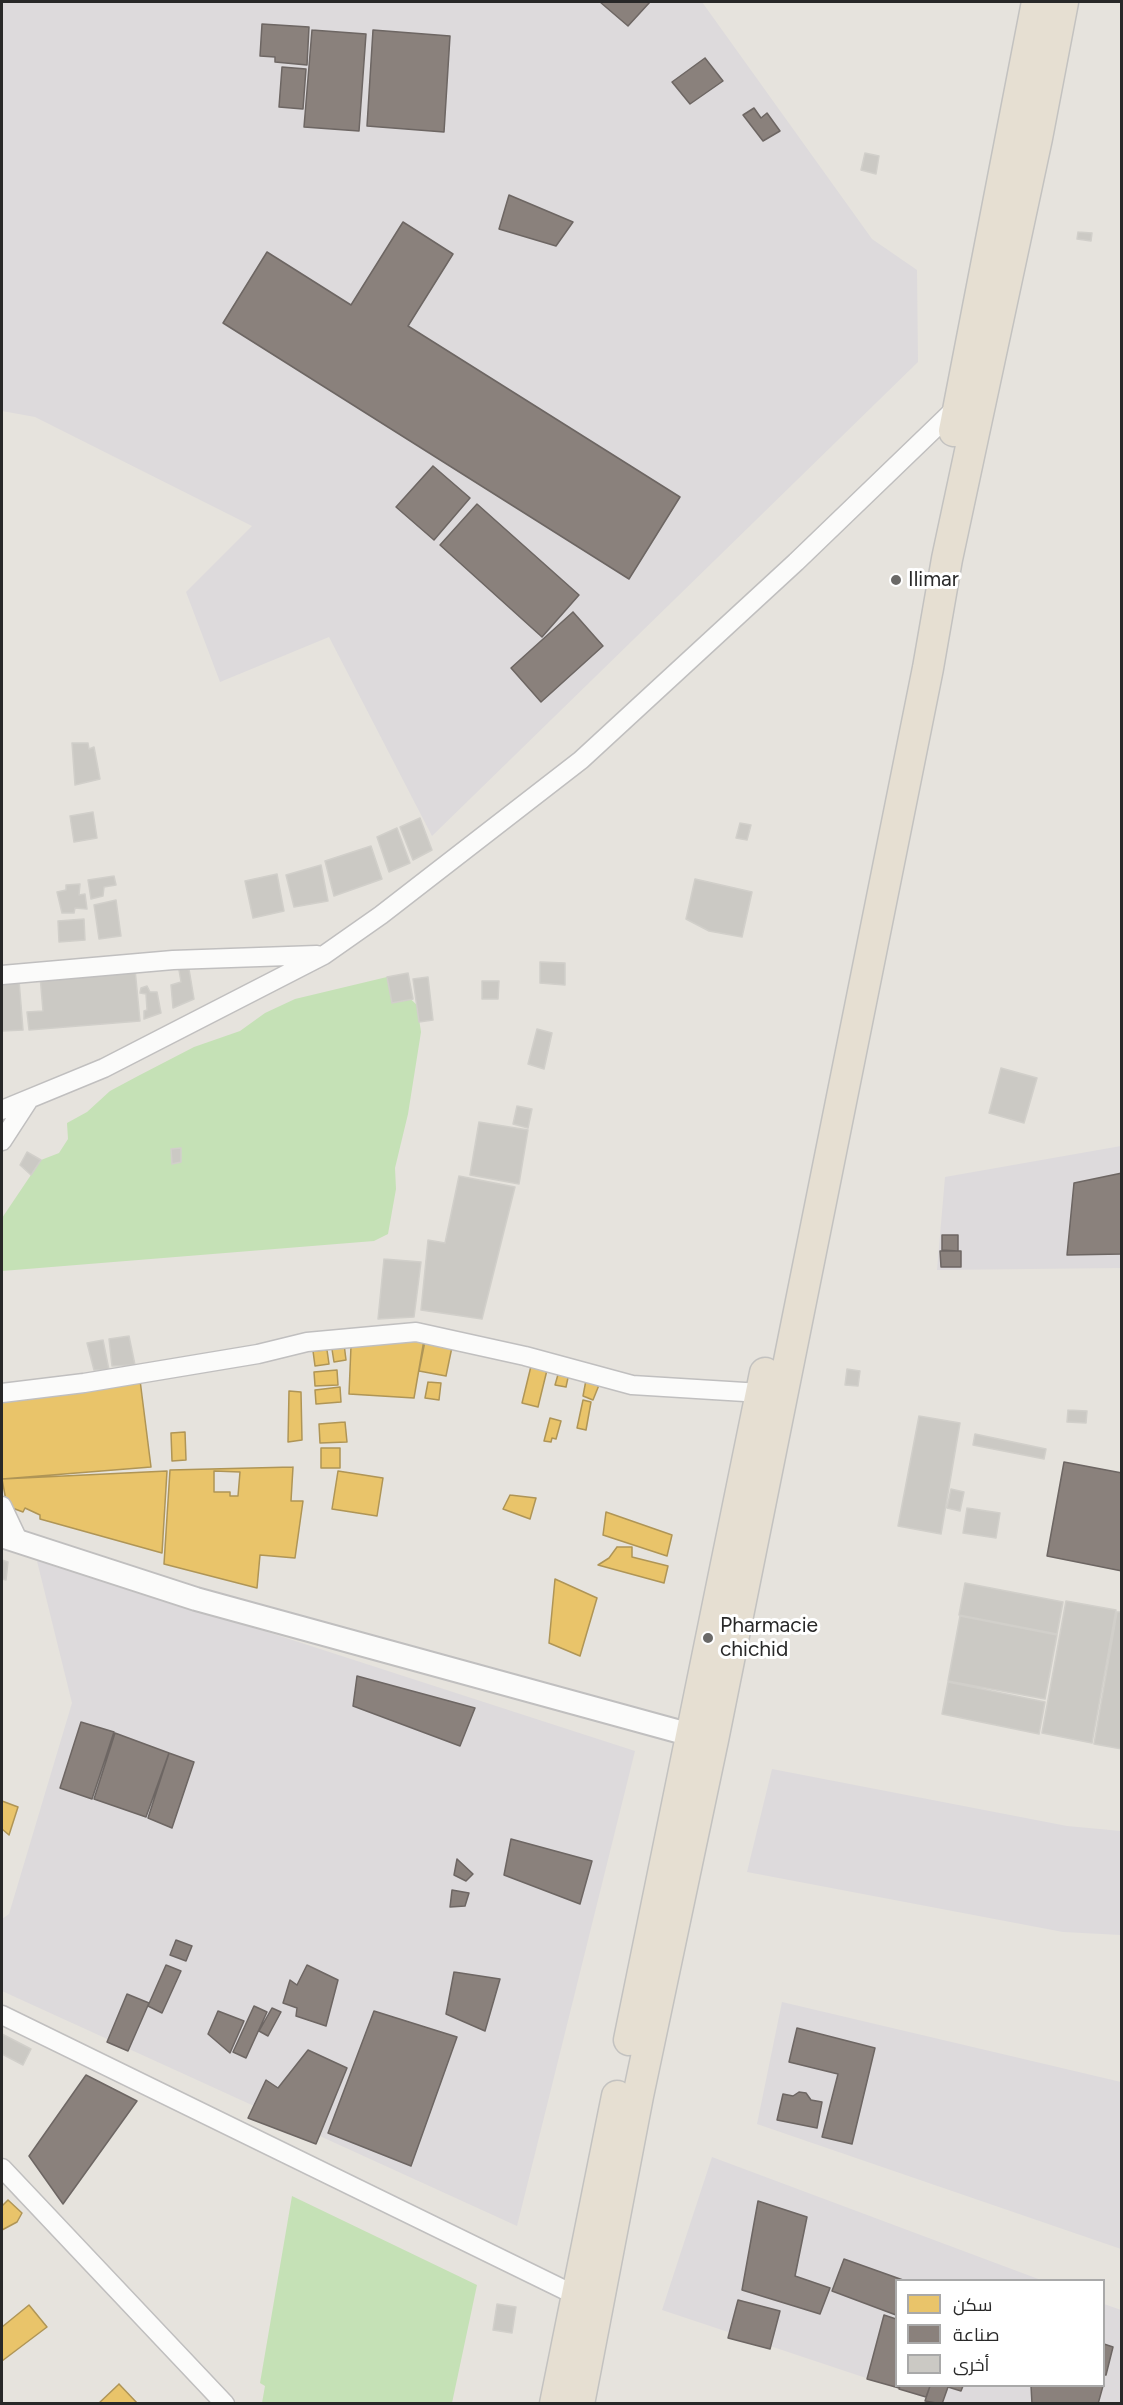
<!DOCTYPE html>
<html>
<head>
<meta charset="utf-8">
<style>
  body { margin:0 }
  #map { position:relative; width:1123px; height:2405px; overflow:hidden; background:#e6e3dd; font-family:Figtree,Cairo,sans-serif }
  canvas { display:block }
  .frame { position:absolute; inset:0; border:3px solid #282828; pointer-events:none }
  .legend { position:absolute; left:895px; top:2279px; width:210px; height:108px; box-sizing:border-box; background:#fff; border:2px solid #a9a9a9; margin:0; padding:8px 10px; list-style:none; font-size:18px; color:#282828 }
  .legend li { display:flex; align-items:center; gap:12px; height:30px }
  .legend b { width:30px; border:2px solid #a9a9a9 }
</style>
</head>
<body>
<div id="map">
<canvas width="1123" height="2405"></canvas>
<div class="frame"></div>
<ul class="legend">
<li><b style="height:16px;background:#e9c46a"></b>سكن</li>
<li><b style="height:16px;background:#8a817c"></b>صناعة</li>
<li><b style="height:16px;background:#cbc9c4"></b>أخرى</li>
</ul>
</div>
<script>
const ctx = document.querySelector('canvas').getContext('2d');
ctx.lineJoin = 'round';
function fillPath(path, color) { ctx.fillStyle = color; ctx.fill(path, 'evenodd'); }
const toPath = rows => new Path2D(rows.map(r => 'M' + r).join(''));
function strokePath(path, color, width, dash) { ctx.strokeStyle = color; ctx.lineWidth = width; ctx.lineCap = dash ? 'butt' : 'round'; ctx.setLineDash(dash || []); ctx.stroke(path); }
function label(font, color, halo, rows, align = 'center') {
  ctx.font = font + ' Figtree,sans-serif'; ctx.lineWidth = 6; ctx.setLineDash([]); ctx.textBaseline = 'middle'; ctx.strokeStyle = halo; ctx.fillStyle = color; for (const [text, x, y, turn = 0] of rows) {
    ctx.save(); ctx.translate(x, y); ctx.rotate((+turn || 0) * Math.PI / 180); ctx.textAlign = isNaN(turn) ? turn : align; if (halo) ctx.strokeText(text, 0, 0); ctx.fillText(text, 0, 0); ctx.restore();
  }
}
fillPath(toPath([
  [2,2,702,2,872,239,917,270,918,362,432,836,329,637,220,682,186,592,252,526,35,417,2,411],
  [1121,1146,1121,1268,937,1270,945,1177],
  [36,1557,635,1751,517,2226,2,1991,2,1919,9,1914,72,1703],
  [772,1769,1067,1826,1121,1831,1121,1935,1063,1932,747,1872],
  [782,2002,1121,2082,1121,2249,757,2124],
  [712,2157,1041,2280,896,2280,896,2386,1104,2386,1104,2304,1121,2310,1121,2403,941,2403,662,2310]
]), '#dddadc');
fillPath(toPath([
  [387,977,417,1005,421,1032,408,1114,395,1168,396,1189,388,1234,374,1241,2,1271,2,1218,41,1160,59,1153,68,1139,67,1123,87,1112,110,1091,138,1076,194,1047,240,1031,265,1013,295,999],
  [292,2196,477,2285,452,2403,262,2403,265,2386,260,2383]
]), '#c5e1b6');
const homes = toPath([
  [424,1340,414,1398,349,1394,351,1346,424,1340],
  [425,1341,452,1347,446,1376,419,1371,425,1341],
  [331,1343,344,1344,346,1360,334,1362,331,1343],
  [327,1350,329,1364,315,1366,313,1351,327,1350],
  [532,1362,548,1366,538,1407,522,1403,532,1362],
  [337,1370,338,1385,315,1386,314,1372,337,1370],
  [559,1371,569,1373,566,1387,555,1385,559,1371],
  [140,1380,151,1467,2,1479,2,1398,140,1380],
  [586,1380,599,1385,593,1400,583,1396,586,1380],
  [428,1382,441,1383,439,1400,425,1398,428,1382],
  [340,1387,341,1402,316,1404,315,1390,340,1387],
  [289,1391,301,1392,302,1440,288,1442,289,1391],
  [583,1400,591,1402,586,1430,577,1428,583,1400],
  [550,1418,561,1421,556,1439,552,1438,551,1442,544,1441,550,1418],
  [345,1422,347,1442,320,1443,319,1424,345,1422],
  [185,1432,186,1460,172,1461,171,1433,185,1432],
  [321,1448,340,1448,340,1468,321,1468,321,1448],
  [293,1467,291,1501,303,1501,295,1558,260,1555,257,1588,164,1564,170,1470,293,1467],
  [167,1471,162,1553,40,1519,40,1515,25,1508,23,1512,7,1506,2,1479,167,1471],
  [214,1471,240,1472,238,1496,230,1496,230,1492,214,1492,214,1471],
  [338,1471,383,1478,377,1516,332,1509,338,1471],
  [510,1495,536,1498,530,1519,503,1509,510,1495],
  [606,1512,672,1535,667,1556,603,1535,606,1512],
  [617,1547,632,1547,632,1557,668,1566,664,1583,598,1565,609,1558,617,1547],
  [555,1579,597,1598,580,1656,549,1643,555,1579],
  [2,1801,18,1807,9,1835,2,1829,2,1801],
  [8,2200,22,2213,17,2222,2,2230,2,2206,8,2200],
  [29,2305,47,2327,2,2361,2,2327,29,2305],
  [119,2384,138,2404,98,2404,118,2385,119,2384]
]);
fillPath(homes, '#e9c46a');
strokePath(homes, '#af9556', 1.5);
const industry = toPath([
  [600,2,650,2,628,26,600,2],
  [262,24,309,27,307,65,275,62,275,57,260,56,262,24],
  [312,30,366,34,359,131,304,127,312,30],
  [373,30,450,36,444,132,367,126,373,30],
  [705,58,723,81,690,104,672,82,705,58],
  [282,67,306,69,303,109,279,107,282,67],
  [754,108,761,118,767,113,780,131,763,141,743,115,754,108],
  [509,195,573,222,556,246,499,229,509,195],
  [403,222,453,254,408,326,680,497,629,579,223,323,267,252,351,305,403,222],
  [433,466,470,498,434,540,396,507,433,466],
  [477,504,579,595,542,637,440,545,477,504],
  [573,612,603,646,541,702,511,668,573,612],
  [1122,1173,1122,1254,1067,1255,1074,1183,1122,1173],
  [942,1235,958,1235,958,1251,942,1250,942,1235],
  [940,1251,961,1251,961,1267,941,1267,940,1251],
  [1064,1462,1122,1473,1122,1571,1047,1556,1064,1462],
  [357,1676,475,1708,460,1746,353,1706,357,1676],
  [81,1722,114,1732,92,1799,60,1788,81,1722],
  [115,1733,169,1753,146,1817,94,1799,115,1733],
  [169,1753,194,1762,172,1828,148,1818,169,1753],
  [511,1839,592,1861,580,1904,504,1875,511,1839],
  [457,1859,473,1874,466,1881,454,1875,457,1859],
  [452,1890,469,1893,465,1906,450,1907,452,1890],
  [176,1940,192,1946,186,1961,170,1955,176,1940],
  [166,1965,181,1971,162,2013,148,2006,166,1965],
  [307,1965,338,1980,326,2026,296,2016,297,2008,283,2003,290,1980,297,1985,307,1965],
  [454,1972,500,1979,485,2031,446,2014,454,1972],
  [127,1994,149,2003,128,2051,107,2042,127,1994],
  [254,2006,267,2012,246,2058,233,2052,254,2006],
  [272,2008,281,2012,268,2036,259,2031,272,2008],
  [218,2011,244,2021,230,2053,208,2034,218,2011],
  [374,2011,457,2037,411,2166,328,2133,374,2011],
  [797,2028,875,2048,852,2144,822,2137,838,2074,789,2062,797,2028],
  [308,2050,347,2068,316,2144,248,2118,266,2080,278,2088,308,2050],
  [86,2075,137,2101,63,2204,29,2156,86,2075],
  [799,2092,806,2093,811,2100,822,2102,817,2128,777,2120,783,2094,793,2096,799,2092],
  [758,2201,807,2217,795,2276,830,2288,820,2314,742,2290,758,2201],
  [844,2259,903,2280,896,2280,896,2315,832,2291,844,2259],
  [738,2300,780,2311,770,2349,728,2338,738,2300],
  [884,2315,896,2319,896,2386,900,2386,899,2388,867,2379,884,2315],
  [1104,2344,1113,2347,1106,2375,1104,2375,1104,2344],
  [900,2386,930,2386,926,2397,899,2389,900,2386],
  [930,2386,963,2386,961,2391,948,2387,942,2404,925,2401,930,2386],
  [1031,2386,1103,2386,1098,2404,1032,2404,1031,2386]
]);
fillPath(industry, '#8a817c');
strokePath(industry, '#6d6663', 1.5);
const building = toPath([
  [865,153,879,156,876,174,861,170,865,153],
  [1078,232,1092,233,1091,241,1077,239,1078,232],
  [72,743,88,743,89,749,94,747,100,779,75,785,72,743],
  [93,812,97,838,74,842,70,816,93,812],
  [420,818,432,850,413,860,400,827,420,818],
  [740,823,751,825,747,840,736,838,740,823],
  [397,828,410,863,389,872,377,837,397,828],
  [371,846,382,879,334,896,325,861,371,846],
  [321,865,328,901,294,907,286,875,321,865],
  [277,874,284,911,253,918,245,881,277,874],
  [114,876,116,885,104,887,103,896,91,899,88,880,114,876],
  [695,879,752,892,742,937,709,931,686,919,695,879],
  [80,884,79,895,85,894,87,909,75,908,74,913,62,913,57,892,66,890,66,885,80,884],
  [116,900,121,936,99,939,94,905,116,900],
  [84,919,85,940,59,942,58,921,84,919],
  [540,962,565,963,565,985,540,983,540,962],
  [188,963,194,999,173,1008,171,985,181,982,178,964,188,963],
  [135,969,140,1021,29,1030,27,1012,43,1011,40,976,135,969],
  [408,973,413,999,392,1003,387,977,408,973],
  [428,977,433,1020,419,1022,413,979,428,977],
  [2,980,19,980,23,1030,2,1031,2,980],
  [482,981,499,981,498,999,482,999,482,981],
  [147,986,150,992,157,992,161,1013,144,1019,144,1011,147,1010,146,994,140,993,141,988,147,986],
  [537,1029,552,1033,544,1069,528,1064,537,1029],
  [1001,1068,1037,1078,1024,1123,989,1113,1001,1068],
  [517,1106,532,1109,528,1128,513,1124,517,1106],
  [479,1122,528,1130,519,1184,470,1175,479,1122],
  [181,1148,181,1162,172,1164,171,1149,181,1148],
  [27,1152,41,1160,31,1175,20,1165,27,1152],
  [459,1176,515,1187,482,1319,421,1310,428,1240,445,1243,459,1176],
  [384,1259,421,1262,414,1317,378,1319,384,1259],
  [129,1336,135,1365,112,1366,109,1339,129,1336],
  [103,1340,109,1370,94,1370,87,1343,103,1340],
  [847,1369,860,1371,858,1386,845,1385,847,1369],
  [1068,1410,1087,1411,1086,1423,1067,1422,1068,1410],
  [919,1416,960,1423,941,1534,898,1526,919,1416],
  [975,1434,1046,1449,1044,1459,973,1445,975,1434],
  [951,1489,964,1492,960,1511,947,1508,951,1489],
  [967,1508,1000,1513,996,1538,963,1533,967,1508],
  [2,1560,8,1562,6,1580,2,1579,2,1560],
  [965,1583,1063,1602,1057,1634,959,1615,965,1583],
  [1066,1601,1116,1610,1092,1743,1042,1733,1066,1601],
  [1117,1612,1122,1612,1122,1749,1094,1744,1117,1612],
  [960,1616,1057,1635,1045,1699,948,1681,960,1616],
  [948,1682,1045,1702,1039,1734,942,1714,948,1682],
  [2,2034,31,2049,23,2065,2,2054,2,2034],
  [497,2304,516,2307,512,2333,493,2330,497,2304]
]);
fillPath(building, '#cbc9c4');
strokePath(building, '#d1cfca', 1.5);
const minor = toPath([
  [2,975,173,960,317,955],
  [2,1110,104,1068,324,955,381,915,581,760,796,562,958,406],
  [2,1141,28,1101],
  [2,1393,84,1383,258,1354,307,1342,416,1332,525,1356,632,1385,761,1393],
  [2,1506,19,1542],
  [2,2015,577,2296],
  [2,2168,225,2404]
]);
const tertiary = toPath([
  [2,1536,196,1599,706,1739]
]);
const trunk = toPath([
  [954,431,1037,2],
  [629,2040,765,1373],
  [555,2404,617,2096],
  [579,2404,638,2096,713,1740,928,668,947,559,1037,138,1063,2]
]);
strokePath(minor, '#c0bfbf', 21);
strokePath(tertiary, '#c0bfbf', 26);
strokePath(trunk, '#c3c2c0', 33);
strokePath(minor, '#fbfbfa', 18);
strokePath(tertiary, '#fbfbfa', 22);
strokePath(trunk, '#e6dfd2', 30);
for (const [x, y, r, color] of [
  [896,580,6,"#6a6967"],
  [708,1638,6,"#6a6967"]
]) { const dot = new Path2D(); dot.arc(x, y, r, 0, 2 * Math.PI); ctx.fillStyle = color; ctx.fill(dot); strokePath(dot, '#fff', 2); }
label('21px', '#282828', '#fff', [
  ["Ilimar",908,580],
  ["Pharmacie",720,1626],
  ["chichid",720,1650]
], 'left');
</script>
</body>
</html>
